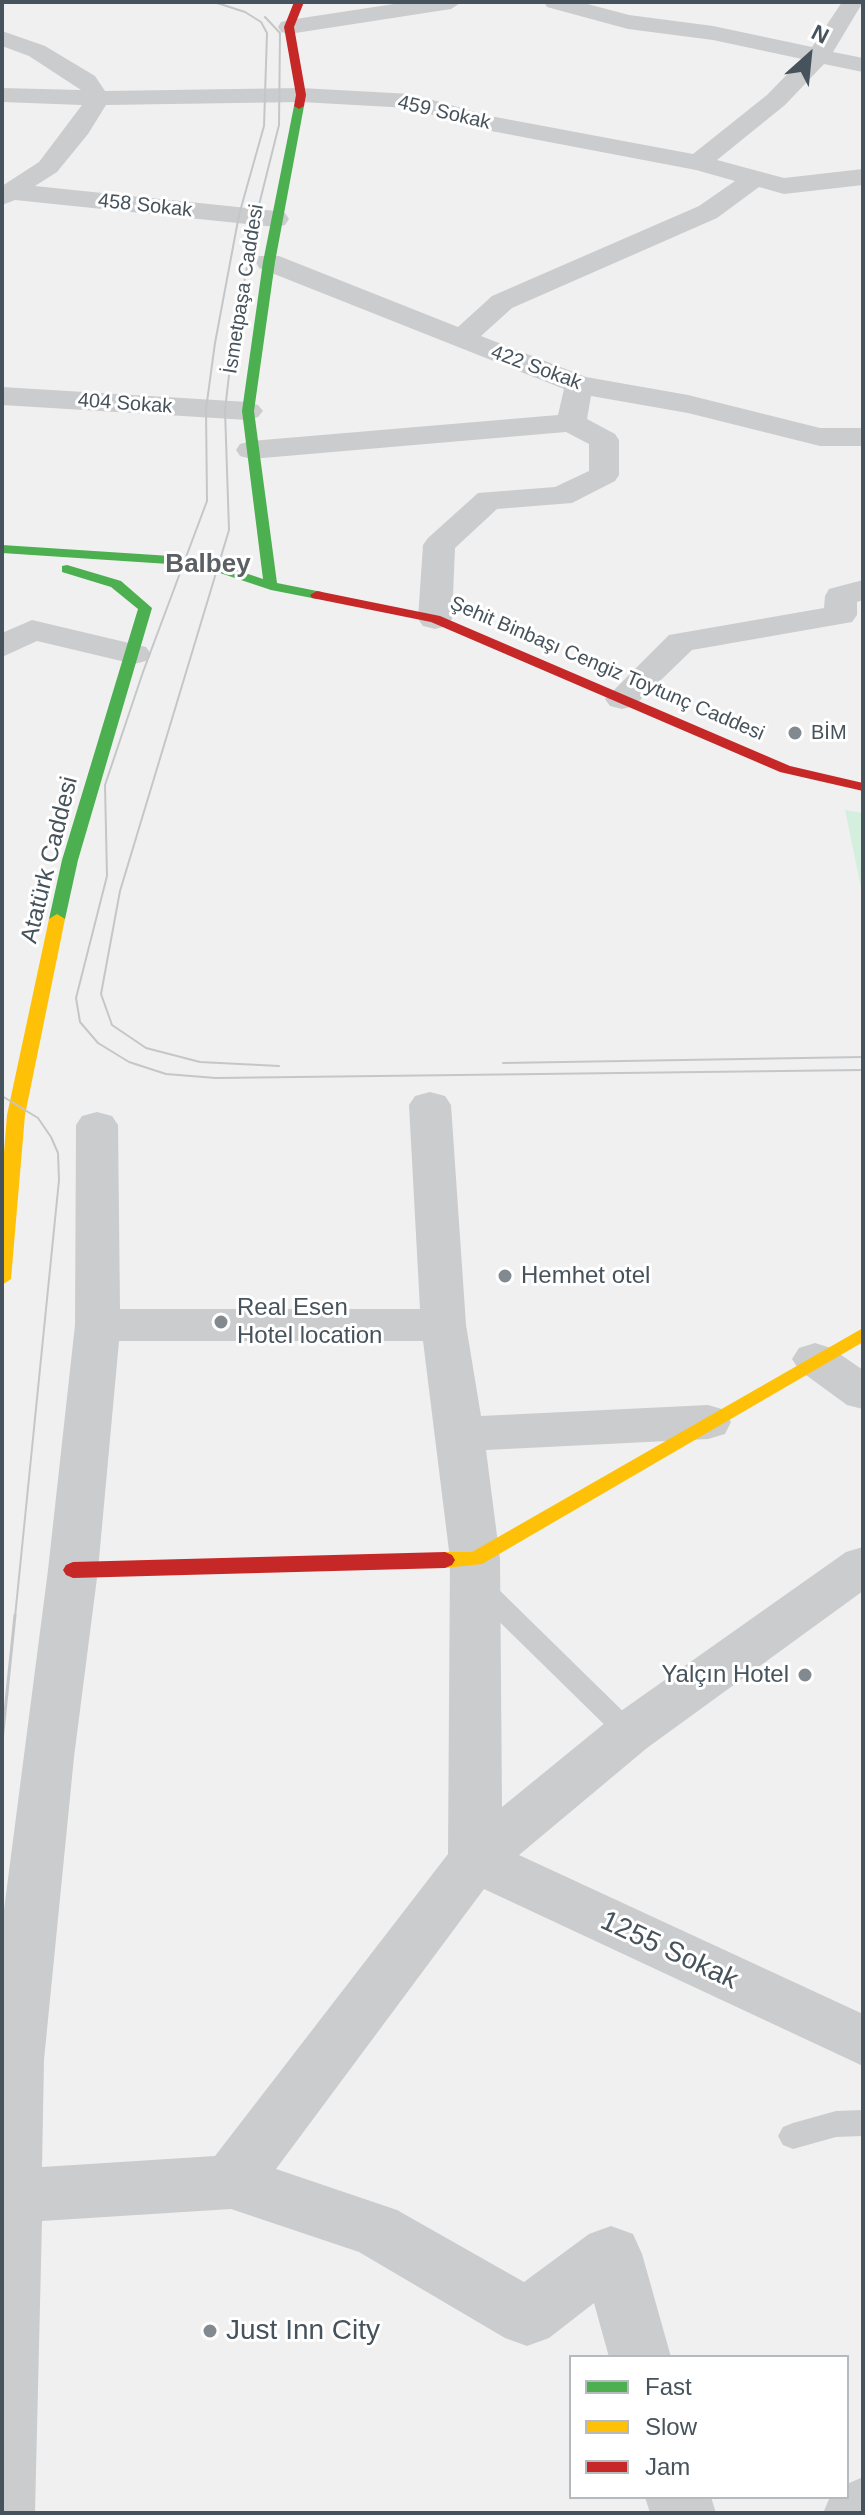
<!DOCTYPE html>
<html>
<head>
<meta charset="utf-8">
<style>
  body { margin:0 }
  #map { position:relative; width:865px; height:2515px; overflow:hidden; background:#f0f0f0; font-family:Helvetica,sans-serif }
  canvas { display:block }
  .frame { position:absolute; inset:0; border:4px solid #47535c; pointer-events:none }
  .legend { position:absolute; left:569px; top:2355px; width:280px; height:144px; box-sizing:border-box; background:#fff; border:2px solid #b5babe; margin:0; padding:10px 14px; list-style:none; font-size:24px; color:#47535c }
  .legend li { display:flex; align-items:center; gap:16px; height:40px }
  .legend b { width:40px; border:2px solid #b5babe }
  .north { position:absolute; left:769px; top:16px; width:80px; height:80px; -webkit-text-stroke:6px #fff; paint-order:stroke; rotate:27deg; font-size:22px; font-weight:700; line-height:32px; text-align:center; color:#47535c }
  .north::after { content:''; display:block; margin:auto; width:28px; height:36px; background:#47535c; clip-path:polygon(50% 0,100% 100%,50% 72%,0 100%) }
</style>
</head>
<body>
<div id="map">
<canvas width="865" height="2515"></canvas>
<div class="frame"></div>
<ul class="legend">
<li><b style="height:10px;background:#4caf50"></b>Fast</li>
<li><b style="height:10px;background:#ffc107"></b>Slow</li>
<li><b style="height:10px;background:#c62828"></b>Jam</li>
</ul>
<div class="north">N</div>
</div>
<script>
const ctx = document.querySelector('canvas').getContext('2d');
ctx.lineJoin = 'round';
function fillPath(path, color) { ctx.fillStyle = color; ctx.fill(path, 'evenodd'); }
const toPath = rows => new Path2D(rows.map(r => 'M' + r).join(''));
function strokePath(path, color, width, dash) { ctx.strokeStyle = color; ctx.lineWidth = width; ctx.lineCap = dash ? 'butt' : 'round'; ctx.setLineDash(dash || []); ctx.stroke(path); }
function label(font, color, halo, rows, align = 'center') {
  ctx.font = font + ' Helvetica,sans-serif'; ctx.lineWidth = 6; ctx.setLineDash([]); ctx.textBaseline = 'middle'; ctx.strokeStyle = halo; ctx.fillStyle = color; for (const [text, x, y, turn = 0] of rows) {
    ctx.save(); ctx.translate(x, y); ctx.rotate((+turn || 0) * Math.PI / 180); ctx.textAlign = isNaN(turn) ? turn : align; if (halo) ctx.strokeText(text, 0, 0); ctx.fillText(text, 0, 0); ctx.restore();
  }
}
fillPath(toPath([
  [845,810,863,813,863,897]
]), '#d4efdd');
fillPath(toPath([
  [479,1577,488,1579,638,1726,642,1733,638,1740,629,1743,620,1740,470,1593,467,1586,470,1579,479,1577],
  [863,2110,863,2136,836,2137,793,2149,783,2145,778,2136,783,2127,793,2123,836,2111,863,2110]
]), '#caccce');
fillPath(toPath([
  [407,2,462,2,451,9,289,34,281,32,278,27,281,22,289,20,407,2],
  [544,2,580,2,629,15,713,26,812,47,842,2,863,2,833,52,863,58,863,72,824,64,785,105,717,160,784,178,863,169,863,185,784,194,759,187,717,218,512,308,481,336,586,377,688,395,820,428,863,428,863,446,820,446,688,413,591,396,587,419,615,434,619,440,619,475,615,481,572,503,497,509,455,548,452,619,447,626,435,629,423,626,418,619,423,545,428,538,478,493,555,487,589,471,589,444,566,432,251,459,240,456,236,450,240,444,251,441,558,415,564,389,259,268,256,262,259,256,279,256,458,327,492,296,699,206,735,181,696,170,486,130,409,108,301,102,106,105,88,134,57,172,35,186,276,211,285,213,289,219,285,225,276,227,15,200,2,205,2,186,39,162,82,105,2,102,2,88,81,90,29,56,2,46,2,31,45,46,95,76,105,91,301,88,411,94,490,116,693,154,767,95,802,59,713,40,628,29,547,7,544,2],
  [2,387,248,402,258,405,263,411,258,417,248,420,2,405,2,387],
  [863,580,863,600,857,602,857,615,852,622,692,650,634,706,622,709,610,706,605,699,669,635,824,608,825,596,829,589,863,580],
  [32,620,146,647,151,654,146,661,134,664,37,641,2,657,2,633,32,620],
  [430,1092,445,1096,451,1105,466,1325,481,1416,708,1405,725,1410,731,1422,725,1434,708,1439,486,1450,500,1559,502,1807,611,1718,846,1552,863,1547,863,1591,647,1748,519,1855,863,2014,863,2066,484,1889,276,2169,397,2210,524,2282,589,2234,611,2226,633,2234,642,2254,671,2357,609,2357,594,2303,549,2338,527,2346,505,2338,359,2252,231,2209,42,2221,35,2513,2,2513,2,1925,48,1570,75,1325,76,1125,82,1116,97,1112,112,1116,118,1125,120,1309,420,1309,409,1105,415,1096,430,1092],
  [119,1341,423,1341,450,1559,448,1854,215,2156,42,2167,44,2060,74,1757,98,1570,119,1341],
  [815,1343,831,1348,863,1370,863,1409,847,1405,799,1370,792,1359,799,1348,815,1343],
  [863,2477,863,2513,823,2513,830,2497,847,2497,847,2484,863,2477],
  [645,2497,711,2497,716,2513,650,2513,645,2497]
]), '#caccce');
fillPath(toPath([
  [299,103,304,106,275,262,254,411,277,583,322,592,324,595,317,599,271,590,199,566,2,553,2,545,201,558,263,579,242,411,263,262,294,106,299,103],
  [67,565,121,581,152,608,78,860,65,919,57,924,49,919,62,860,138,609,111,587,62,572,62,566,67,565]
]), '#4caf50');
fillPath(toPath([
  [57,914,65,919,25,1115,11,1279,2,1285,2,1177,7,1115,49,919,57,914],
  [863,1328,863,1342,482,1564,445,1568,438,1565,435,1560,438,1555,445,1552,472,1552,863,1328]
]), '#ffc107');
fillPath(toPath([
  [294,2,304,2,294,27,306,95,304,106,299,109,294,106,296,95,284,27,294,2],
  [317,591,440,616,790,766,863,783,863,791,780,772,431,622,312,598,310,595,317,591],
  [445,1552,452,1555,455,1560,452,1565,445,1568,73,1578,66,1575,63,1570,66,1565,73,1562,445,1552]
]), '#c62828');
strokePath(toPath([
  [214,2,245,12,261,22,267,33,264,126,239,215,215,343,206,409,207,501,143,672,105,785,107,876,76,998,80,1022,98,1043,129,1062,166,1074,216,1078,863,1070],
  [265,17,280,33,279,125,256,217,232,349,225,410,229,530,120,891,101,994,112,1025,146,1048,200,1062,279,1066],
  [503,1063,863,1057],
  [2,1096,38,1118,51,1137,58,1153,59,1180,15,1617]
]), '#c5c6c8', 2);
strokePath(toPath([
  [2,1741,15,1615]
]), '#c5c6c8', 3);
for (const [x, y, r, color] of [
  [795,733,8,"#828a90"],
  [505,1276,8,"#828a90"],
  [221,1322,8,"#828a90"],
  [805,1675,8,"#828a90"],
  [210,2331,8,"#828a90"]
]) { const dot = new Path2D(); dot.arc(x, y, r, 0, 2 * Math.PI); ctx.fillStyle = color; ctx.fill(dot); strokePath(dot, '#fff', 3); }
label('20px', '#47535c', '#fff', [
  ["459 Sokak",444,113,13],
  ["458 Sokak",145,206,6],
  ["İsmetpaşa Caddesi",244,289,-81],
  ["422 Sokak",536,368,20],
  ["404 Sokak",125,404,4],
  ["Şehit Binbaşı Cengiz Toytunç Caddesi",607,669,23]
]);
label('20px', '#47535c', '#fff', [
  ["BİM",811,733]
], 'left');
label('24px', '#47535c', '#fff', [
  ["Atatürk Caddesi",50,860,-76]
]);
label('24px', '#47535c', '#fff', [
  ["Hemhet otel",521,1276],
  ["Real Esen",237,1308],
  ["Hotel location",237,1336],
  ["Yalçın Hotel",789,1675,"right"]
], 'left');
label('bold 26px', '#5b6064', '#fff', [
  ["Balbey",208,565]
]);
label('28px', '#47535c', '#fff', [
  ["1255 Sokak",669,1951,25]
]);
label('28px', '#47535c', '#fff', [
  ["Just Inn City",226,2331]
], 'left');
</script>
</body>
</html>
